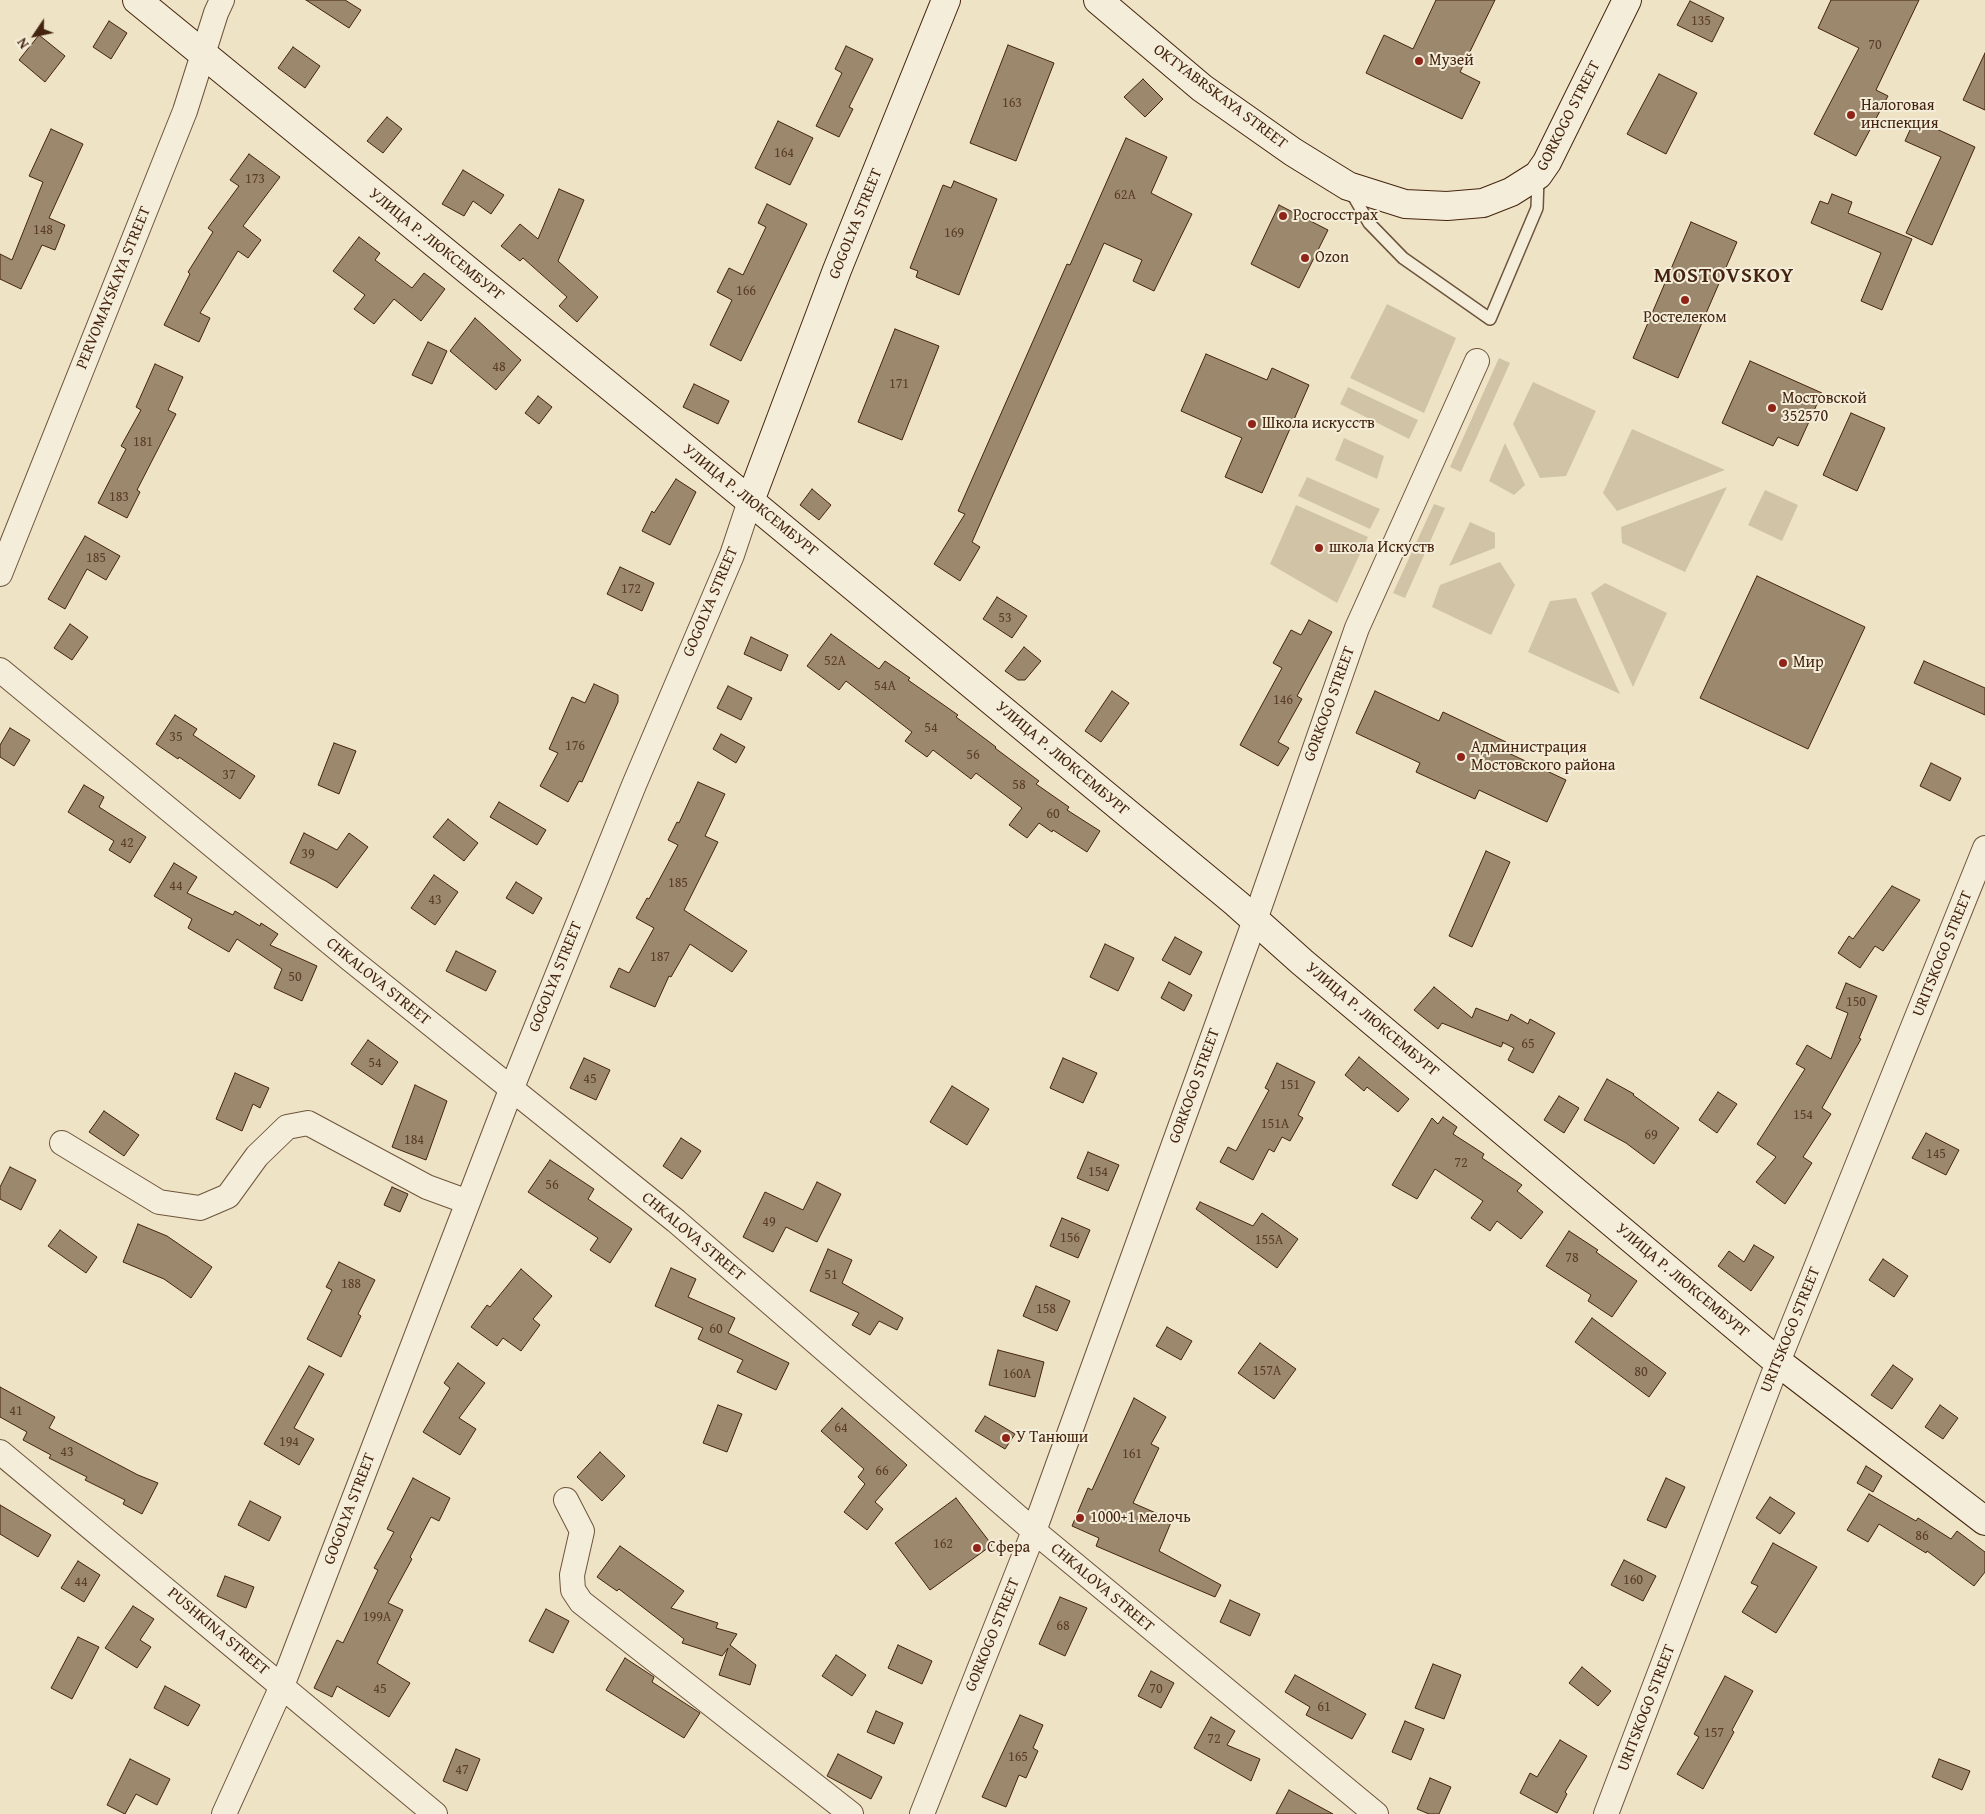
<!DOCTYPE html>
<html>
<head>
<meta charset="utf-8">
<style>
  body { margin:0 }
  #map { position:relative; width:1985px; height:1814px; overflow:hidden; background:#eee4c5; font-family:"Gentium Book Plus",serif }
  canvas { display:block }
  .north { position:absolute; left:10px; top:10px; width:50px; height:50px; -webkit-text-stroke:4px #f4edd9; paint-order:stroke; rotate:236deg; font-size:14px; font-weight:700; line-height:20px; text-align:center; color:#44240e }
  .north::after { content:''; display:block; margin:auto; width:18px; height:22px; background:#44240e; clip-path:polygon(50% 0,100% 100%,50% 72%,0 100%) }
</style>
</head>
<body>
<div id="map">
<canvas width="1985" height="1814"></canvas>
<div class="north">N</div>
</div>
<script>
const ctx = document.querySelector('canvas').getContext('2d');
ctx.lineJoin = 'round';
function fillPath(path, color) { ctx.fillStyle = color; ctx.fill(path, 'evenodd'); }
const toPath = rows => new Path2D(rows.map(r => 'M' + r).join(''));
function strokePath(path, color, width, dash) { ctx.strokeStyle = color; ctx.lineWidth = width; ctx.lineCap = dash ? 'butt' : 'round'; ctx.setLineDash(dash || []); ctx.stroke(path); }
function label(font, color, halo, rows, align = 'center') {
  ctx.font = font + ' "Gentium Book Plus",serif'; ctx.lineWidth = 4; ctx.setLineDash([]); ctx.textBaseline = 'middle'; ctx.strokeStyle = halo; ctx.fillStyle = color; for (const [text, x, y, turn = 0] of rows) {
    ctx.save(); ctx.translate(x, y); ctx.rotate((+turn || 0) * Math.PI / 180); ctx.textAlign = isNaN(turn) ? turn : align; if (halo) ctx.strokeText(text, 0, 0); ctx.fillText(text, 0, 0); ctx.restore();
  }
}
fillPath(toPath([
  [1387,304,1456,338,1424,413,1350,378],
  [1499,358,1510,363,1461,472,1450,467],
  [1533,382,1596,411,1566,476,1540,478,1513,424],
  [1348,387,1418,420,1409,439,1340,404],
  [1632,429,1725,470,1617,511,1603,493],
  [1344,438,1384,456,1377,479,1335,460],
  [1505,443,1525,485,1514,495,1489,481],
  [1307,477,1380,509,1370,529,1298,496],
  [1727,487,1685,572,1622,543,1621,527],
  [1765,490,1798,505,1782,541,1748,525],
  [1434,504,1445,508,1405,598,1393,593],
  [1296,505,1368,537,1337,603,1270,564],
  [1470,522,1495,533,1495,548,1449,566],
  [1500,562,1515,585,1491,635,1432,607,1440,585],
  [1605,583,1667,613,1633,687,1591,593],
  [1576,598,1620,694,1528,652,1550,601]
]), '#d1c3a6');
const building = toPath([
  [306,0,345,0,361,10,349,28,306,0],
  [1436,0,1495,0,1460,72,1480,82,1462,119,1366,73,1384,35,1413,49,1436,0],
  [1831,0,1919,0,1876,90,1888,96,1856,156,1814,134,1859,48,1818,28,1831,0],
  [1690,1,1724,18,1712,42,1677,25,1690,1],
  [109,21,127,33,111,59,93,47,109,21],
  [39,35,65,56,45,82,19,60,39,35],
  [1008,45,1054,63,1016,161,970,143,1008,45],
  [846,46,873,59,849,107,853,109,839,137,816,126,842,73,835,69,846,46],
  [293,47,320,66,305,88,278,68,293,47],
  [1985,53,1985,110,1963,100,1985,53],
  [1659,74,1697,93,1666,154,1627,134,1659,74],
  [1143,79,1163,99,1145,117,1124,97,1143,79],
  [387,117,402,129,383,153,367,141,387,117],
  [1915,119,1975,147,1932,245,1906,233,1941,157,1905,141,1915,119],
  [778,121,813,138,790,185,755,168,778,121],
  [51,129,83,144,49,218,65,225,55,250,42,245,21,289,0,279,0,254,12,260,43,182,29,176,51,129],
  [1126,138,1167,157,1151,193,1192,214,1154,291,1133,281,1142,260,1104,243,972,542,980,547,960,581,934,564,965,514,958,511,1067,264,1070,265,1126,138],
  [249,154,280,177,243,226,261,240,248,258,238,251,200,313,210,318,199,342,164,325,190,274,188,272,213,232,208,228,239,186,230,180,249,154],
  [463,170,504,195,491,214,473,201,464,216,442,204,463,170],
  [954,181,997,199,959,295,916,277,918,271,910,268,943,185,951,188,954,181],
  [559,189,584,200,558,261,598,297,577,322,559,306,567,297,523,258,520,261,501,246,520,224,538,239,559,189],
  [1832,194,1852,202,1848,213,1912,239,1882,310,1861,301,1881,253,1811,223,1820,201,1828,204,1832,194],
  [767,204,807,224,741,361,710,345,732,300,717,292,729,268,743,275,766,227,758,223,767,204],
  [1279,205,1328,230,1299,288,1251,264,1279,205],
  [1691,222,1737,242,1678,378,1633,358,1691,222],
  [359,237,380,253,375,260,412,288,424,273,445,289,421,321,394,299,374,324,354,309,365,295,333,271,359,237],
  [475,318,521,360,496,390,450,351,475,318],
  [895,329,939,346,902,440,858,422,895,329],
  [428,342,447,351,432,384,412,375,428,342],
  [1206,354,1267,380,1272,368,1309,385,1262,493,1225,477,1242,438,1181,411,1206,354],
  [1750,361,1822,393,1798,446,1778,437,1773,446,1722,423,1750,361],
  [155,364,183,377,168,410,176,414,137,490,140,492,127,518,98,503,126,449,121,446,141,410,136,407,155,364],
  [694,384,729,401,718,424,683,407,694,384],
  [538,396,552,407,539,424,525,413,538,396],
  [1851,413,1885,428,1857,491,1823,475,1851,413],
  [676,479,696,492,670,545,642,531,652,511,654,513,676,479],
  [812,489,831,505,819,520,800,505,812,489],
  [85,536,120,556,106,580,87,569,65,609,48,599,85,536],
  [620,567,654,583,642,611,607,594,620,567],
  [1757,576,1865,627,1808,749,1700,698,1757,576],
  [997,597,1027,616,1012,638,983,619,997,597],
  [1309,620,1332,632,1297,696,1302,699,1278,742,1289,748,1278,766,1240,745,1282,668,1273,663,1291,630,1301,635,1309,620],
  [70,624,88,637,72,660,54,648,70,624],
  [831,634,879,669,885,661,910,678,908,680,958,715,956,717,996,747,995,748,1039,781,1036,784,1069,807,1067,810,1100,831,1087,852,1053,830,1052,832,1039,823,1027,838,1009,825,1022,808,976,773,971,779,933,750,927,757,905,741,912,732,846,681,839,690,807,666,831,634],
  [751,637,788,655,781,671,744,654,751,637],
  [1024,647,1041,661,1025,680,1018,680,1005,671,1024,647],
  [1924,661,1985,688,1985,715,1914,683,1924,661],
  [594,684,618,695,618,702,582,782,579,781,568,802,540,786,558,753,549,749,572,697,585,703,594,684],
  [728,686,752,698,741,720,717,708,728,686],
  [1112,691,1129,703,1101,742,1085,731,1112,691],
  [1375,691,1439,721,1443,712,1506,742,1502,750,1566,780,1547,822,1479,790,1475,799,1416,772,1420,763,1356,733,1375,691],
  [175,715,197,729,193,735,255,776,240,799,179,757,178,759,156,744,175,715],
  [10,728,30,740,14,766,0,757,0,745,10,728],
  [721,734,745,747,736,763,713,749,721,734],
  [334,743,356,751,339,794,318,785,334,743],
  [1931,763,1961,778,1950,801,1920,786,1931,763],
  [698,782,725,794,705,836,718,842,684,910,747,951,732,972,690,944,671,977,669,976,655,1007,610,987,619,968,629,973,654,928,636,918,647,898,649,899,678,845,668,840,677,822,679,823,698,782],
  [84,785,104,797,99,807,146,837,130,863,109,850,114,841,68,812,84,785],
  [499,802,546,830,537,845,490,817,499,802],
  [448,819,478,843,464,861,433,837,448,819],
  [304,833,337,850,349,833,368,847,337,888,326,881,290,863,304,833],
  [1486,851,1510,862,1472,947,1449,936,1486,851],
  [174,863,197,877,187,893,233,915,235,911,260,926,261,923,278,934,270,945,317,966,302,1001,274,988,282,969,237,939,229,952,188,928,192,919,154,896,174,863],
  [434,875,458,892,435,925,411,908,434,875],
  [516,882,542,898,533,914,506,898,516,882],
  [1892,886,1920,900,1883,951,1875,946,1860,968,1838,953,1849,936,1853,939,1892,886],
  [1175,937,1202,952,1190,975,1162,960,1175,937],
  [1105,944,1134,958,1118,991,1090,977,1105,944],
  [456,951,496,971,486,991,446,971,456,951],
  [1169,982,1192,995,1184,1011,1161,998,1169,982],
  [1846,983,1877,996,1859,1038,1861,1039,1822,1108,1831,1114,1803,1157,1812,1163,1785,1204,1756,1182,1776,1157,1757,1144,1805,1069,1796,1064,1807,1045,1831,1059,1848,1013,1836,1008,1846,983],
  [1434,987,1472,1018,1476,1008,1508,1021,1511,1014,1528,1024,1530,1019,1555,1033,1533,1073,1508,1060,1514,1048,1502,1042,1503,1043,1501,1047,1442,1023,1438,1029,1414,1010,1434,987],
  [368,1040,398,1062,382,1085,351,1064,368,1040],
  [1359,1057,1409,1099,1398,1112,1367,1087,1364,1091,1345,1075,1359,1057],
  [584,1058,610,1070,596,1100,570,1088,584,1058],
  [1063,1058,1097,1073,1083,1103,1050,1088,1063,1058],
  [1277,1063,1315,1082,1298,1115,1303,1118,1290,1141,1282,1137,1274,1152,1269,1149,1253,1180,1220,1162,1228,1147,1236,1151,1269,1090,1265,1088,1277,1063],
  [235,1073,269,1088,260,1108,253,1104,242,1131,216,1119,235,1073],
  [1607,1079,1634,1094,1633,1095,1679,1128,1654,1164,1626,1143,1584,1120,1607,1079],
  [415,1085,447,1101,426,1160,392,1147,415,1085],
  [952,1086,989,1109,967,1145,930,1122,952,1086],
  [1718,1092,1737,1104,1717,1133,1699,1120,1718,1092],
  [1559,1096,1579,1108,1564,1133,1544,1120,1559,1096],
  [104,1111,139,1135,124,1156,89,1132,104,1111],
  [1443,1117,1457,1127,1453,1134,1484,1154,1482,1158,1522,1185,1517,1191,1543,1212,1521,1239,1497,1221,1490,1231,1471,1218,1483,1201,1435,1169,1417,1199,1392,1185,1432,1118,1438,1124,1443,1117],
  [1926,1133,1959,1150,1946,1175,1912,1158,1926,1133],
  [681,1138,701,1151,682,1179,663,1166,681,1138],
  [1088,1152,1119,1165,1108,1191,1077,1178,1088,1152],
  [550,1160,594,1189,588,1199,632,1229,610,1263,590,1250,598,1238,528,1192,550,1160],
  [10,1167,36,1180,21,1210,0,1199,0,1187,10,1167],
  [817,1182,841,1194,817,1242,786,1227,773,1252,743,1237,765,1192,803,1210,817,1182],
  [392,1187,408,1194,400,1212,384,1205,392,1187],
  [1200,1202,1253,1226,1262,1213,1298,1239,1277,1268,1196,1209,1200,1202],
  [1062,1218,1090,1230,1078,1258,1050,1246,1062,1218],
  [138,1224,167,1236,212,1267,191,1298,164,1279,123,1262,138,1224],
  [60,1230,97,1257,86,1273,48,1246,60,1230],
  [1569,1231,1598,1250,1596,1252,1637,1281,1612,1317,1588,1301,1591,1295,1546,1266,1569,1231],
  [1754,1245,1774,1257,1751,1291,1718,1266,1729,1251,1744,1262,1754,1245],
  [828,1249,852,1260,842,1283,903,1318,897,1330,879,1321,870,1335,852,1325,859,1313,810,1291,828,1249],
  [1883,1259,1908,1276,1894,1297,1869,1280,1883,1259],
  [339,1262,375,1280,358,1314,361,1316,341,1357,307,1339,332,1290,326,1287,339,1262],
  [671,1268,696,1279,688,1297,735,1318,728,1333,789,1363,776,1390,737,1372,743,1360,698,1339,703,1328,655,1306,671,1268],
  [521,1269,552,1296,533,1319,540,1325,521,1351,503,1338,497,1346,471,1327,487,1305,490,1307,521,1269],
  [1036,1286,1070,1301,1057,1331,1023,1316,1036,1286],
  [1592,1318,1666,1373,1649,1397,1575,1342,1592,1318],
  [1167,1327,1192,1341,1181,1360,1156,1346,1167,1327],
  [1260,1343,1296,1369,1274,1399,1238,1373,1260,1343],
  [998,1350,1044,1362,1035,1397,989,1385,998,1350],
  [458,1363,485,1383,459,1418,476,1429,460,1455,423,1432,450,1388,444,1383,458,1363],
  [1893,1365,1913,1379,1892,1409,1871,1395,1893,1365],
  [309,1366,324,1374,294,1428,314,1439,299,1465,264,1444,309,1366],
  [0,1387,55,1417,49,1428,138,1475,158,1483,142,1514,123,1504,125,1500,85,1480,87,1477,49,1458,51,1455,23,1440,27,1432,0,1417,0,1387],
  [1134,1398,1166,1417,1151,1444,1159,1448,1133,1503,1172,1520,1159,1551,1221,1585,1215,1597,1096,1546,1099,1538,1072,1526,1088,1488,1092,1490,1134,1398],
  [718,1405,742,1414,727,1452,703,1443,718,1405],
  [1940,1405,1958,1418,1943,1439,1925,1427,1940,1405],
  [842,1408,907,1465,875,1502,883,1509,867,1530,844,1512,865,1484,858,1477,864,1469,821,1431,842,1408],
  [985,1416,1015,1434,1005,1449,975,1431,985,1416],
  [600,1452,625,1476,602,1501,577,1477,600,1452],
  [1866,1466,1882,1476,1873,1492,1857,1483,1866,1466],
  [413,1478,450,1498,439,1521,431,1517,410,1557,412,1559,388,1603,403,1610,377,1663,410,1683,389,1717,337,1686,332,1697,314,1688,337,1640,343,1643,378,1570,374,1568,394,1532,387,1529,413,1478],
  [1666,1478,1685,1487,1666,1528,1647,1520,1666,1478],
  [1869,1494,1916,1521,1918,1518,1951,1539,1957,1531,1985,1552,1985,1572,1974,1586,1927,1551,1926,1553,1879,1524,1868,1542,1847,1530,1869,1494],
  [1770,1497,1795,1513,1780,1534,1756,1518,1770,1497],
  [956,1498,992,1545,930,1590,895,1543,956,1498],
  [250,1501,281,1517,269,1541,238,1525,250,1501],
  [0,1505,51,1535,38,1557,0,1534,0,1505],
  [1773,1543,1817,1567,1776,1633,1742,1612,1758,1586,1751,1583,1773,1543],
  [620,1546,684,1591,671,1608,718,1623,716,1628,737,1634,730,1645,756,1665,750,1685,719,1675,728,1648,722,1656,682,1643,684,1639,619,1589,617,1591,597,1577,620,1546],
  [1624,1560,1656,1576,1643,1601,1611,1585,1624,1560],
  [78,1561,100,1575,84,1602,61,1588,78,1561],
  [225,1576,254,1587,246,1608,217,1596,225,1576],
  [1060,1597,1087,1608,1065,1656,1039,1644,1060,1597],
  [1230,1600,1260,1614,1250,1636,1220,1622,1230,1600],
  [133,1606,154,1619,140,1640,151,1647,137,1668,105,1648,133,1606],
  [546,1609,569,1621,553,1653,529,1641,546,1609],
  [78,1637,99,1647,72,1699,51,1688,78,1637],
  [898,1645,932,1661,922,1684,888,1668,898,1645],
  [836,1655,866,1675,852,1696,822,1676,836,1655],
  [625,1658,654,1677,652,1682,700,1713,684,1738,606,1690,625,1658],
  [1433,1664,1461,1675,1444,1719,1415,1708,1433,1664],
  [1582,1667,1611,1691,1598,1706,1569,1683,1582,1667],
  [1151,1671,1174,1683,1161,1708,1138,1696,1151,1671],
  [1295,1675,1366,1714,1352,1739,1306,1715,1310,1707,1285,1692,1295,1675],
  [1725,1676,1753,1691,1732,1730,1734,1732,1703,1789,1677,1774,1699,1737,1694,1734,1725,1676],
  [165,1686,200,1705,188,1726,154,1708,165,1686],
  [876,1711,903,1723,894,1744,867,1732,876,1711],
  [1020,1715,1043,1725,1033,1748,1038,1751,1026,1778,1019,1775,1006,1807,982,1797,1020,1715],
  [1211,1717,1235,1731,1227,1745,1260,1759,1251,1781,1194,1748,1211,1717],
  [1405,1721,1424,1729,1411,1760,1392,1752,1405,1721],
  [1560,1740,1587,1756,1565,1792,1567,1794,1557,1813,1520,1793,1530,1773,1537,1777,1560,1740],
  [456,1749,480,1759,467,1791,443,1781,456,1749],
  [838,1754,882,1777,871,1799,827,1776,838,1754],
  [130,1759,170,1779,157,1805,136,1794,125,1814,107,1805,130,1759],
  [1939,1759,1970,1771,1962,1790,1932,1777,1939,1759],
  [1430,1778,1451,1787,1439,1814,1429,1814,1417,1809,1430,1778],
  [1289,1790,1333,1814,1276,1814,1289,1790]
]);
fillPath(building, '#9c886d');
strokePath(building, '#44240e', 1);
const lane = toPath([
  [1350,190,1369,223,1403,258,1490,319,1537,208,1538,178]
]);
const street = toPath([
  [0,574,185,111,216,13,222,0],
  [0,670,350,959,676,1221,1034,1531,1376,1814],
  [62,1143,159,1202,200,1208,228,1196,257,1156,287,1127,308,1123,427,1187,468,1202],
  [0,1452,435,1814],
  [566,1500,582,1531,572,1575,573,1590,581,1602,851,1814],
  [224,1814,282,1686,511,1090,634,785,732,555,750,501],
  [922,1814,1034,1531,1255,920,1357,628,1477,361],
  [1606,1814,1778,1362,1985,848]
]);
const secondary = toPath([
  [137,0,750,501,1236,903,1302,962,1778,1362,1985,1521],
  [1098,0,1202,88,1293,152,1348,186,1405,204,1447,206,1483,203,1511,192,1538,175,1547,162,1627,0],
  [750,501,837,270,946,0]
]);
strokePath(lane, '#6e543c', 14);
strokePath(street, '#6e543c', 26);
strokePath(secondary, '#44240e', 30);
strokePath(lane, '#f4edd9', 11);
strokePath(street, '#f4edd9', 24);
strokePath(secondary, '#f4edd9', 28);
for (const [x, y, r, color] of [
  [1419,61,5,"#8f2418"],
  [1851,115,5,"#8f2418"],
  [1283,216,5,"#8f2418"],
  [1305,258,5,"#8f2418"],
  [1685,300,5,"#8f2418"],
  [1772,408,5,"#8f2418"],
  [1252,424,5,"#8f2418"],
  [1319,548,5,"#8f2418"],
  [1783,663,5,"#8f2418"],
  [1461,757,5,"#8f2418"],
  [1006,1438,5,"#8f2418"],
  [1080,1518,5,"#8f2418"],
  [977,1548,5,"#8f2418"]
]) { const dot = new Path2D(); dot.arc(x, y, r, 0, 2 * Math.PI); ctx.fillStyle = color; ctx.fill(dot); strokePath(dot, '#f4edd9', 2); }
label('14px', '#5a3d26', null, [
  ["135",1701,21],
  ["70",1875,45],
  ["163",1012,103],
  ["164",784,153],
  ["173",255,179],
  ["62А",1125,195],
  ["148",43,230],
  ["169",954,233],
  ["166",746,291],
  ["48",499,367],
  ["171",899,384],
  ["181",143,442],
  ["183",119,497],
  ["185",96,558],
  ["172",631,589],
  ["53",1005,618],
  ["52А",835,661],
  ["54А",885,686],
  ["146",1283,700],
  ["54",931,728],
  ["35",176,737],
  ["176",575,746],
  ["56",973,755],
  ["37",229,775],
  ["58",1019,785],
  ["60",1053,814],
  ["42",127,843],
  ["39",308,854],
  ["185",678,883],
  ["44",176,886],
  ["43",435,900],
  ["187",660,957],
  ["50",295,977],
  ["150",1856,1002],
  ["65",1528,1044],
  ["54",375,1063],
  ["45",590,1079],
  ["151",1290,1085],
  ["154",1803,1115],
  ["151А",1275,1124],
  ["69",1651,1135],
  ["184",414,1140],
  ["145",1936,1154],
  ["72",1461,1163],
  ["154",1098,1172],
  ["56",552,1185],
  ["49",769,1222],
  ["156",1070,1238],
  ["155А",1269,1240],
  ["78",1572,1258],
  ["51",831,1275],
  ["188",351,1284],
  ["158",1046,1309],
  ["60",716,1329],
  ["157А",1267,1371],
  ["80",1641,1372],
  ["160А",1017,1374],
  ["41",16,1411],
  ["64",841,1428],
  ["194",289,1442],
  ["43",67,1452],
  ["161",1132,1454],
  ["66",882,1471],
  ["86",1922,1536],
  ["162",943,1544],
  ["160",1633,1580],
  ["44",81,1582],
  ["199А",377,1617],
  ["68",1063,1626],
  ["45",380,1689],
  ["70",1156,1689],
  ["61",1324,1707],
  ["157",1714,1733],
  ["72",1214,1739],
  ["165",1018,1757],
  ["47",462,1770]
]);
label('16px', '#44240e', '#f4edd9', [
  ["Музей",1429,61],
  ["Налоговая",1861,106],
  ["инспекция",1861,124],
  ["Росгосстрах",1293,216],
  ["Ozon",1315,258],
  ["Ростелеком",1685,318,"center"],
  ["Мостовской",1782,399],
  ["352570",1782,417],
  ["Школа искусств",1262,424],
  ["школа Искуств",1329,548],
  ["Мир",1793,663],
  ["Администрация",1471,748],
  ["Мостовского района",1471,766],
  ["У Танюши",1016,1438],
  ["1000+1 мелочь",1090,1518],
  ["Сфера",987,1548]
], 'left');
label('16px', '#44240e', '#f4edd9', [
  ["OKTYABRSKAYA STREET",1220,97,37],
  ["GORKOGO STREET",1569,116,-63],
  ["GOGOLYA STREET",856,224,-68],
  ["УЛИЦА Р. ЛЮКСЕМБУРГ",436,245,39],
  ["PERVOMAYSKAYA STREET",114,288,-68],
  ["УЛИЦА Р. ЛЮКСЕМБУРГ",750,501,39],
  ["GOGOLYA STREET",711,602,-67],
  ["GORKOGO STREET",1330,704,-70],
  ["УЛИЦА Р. ЛЮКСЕМБУРГ",1062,759,40],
  ["URITSKOGO STREET",1943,954,-68],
  ["GOGOLYA STREET",556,977,-68],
  ["CHKALOVA STREET",378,982,39],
  ["УЛИЦА Р. ЛЮКСЕМБУРГ",1372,1020,40],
  ["GORKOGO STREET",1195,1086,-70],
  ["CHKALOVA STREET",693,1237,40],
  ["УЛИЦА Р. ЛЮКСЕМБУРГ",1682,1281,40],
  ["URITSKOGO STREET",1791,1330,-68],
  ["GOGOLYA STREET",350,1509,-69],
  ["CHKALOVA STREET",1102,1588,40],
  ["PUSHKINA STREET",218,1632,40],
  ["GORKOGO STREET",993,1635,-68],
  ["URITSKOGO STREET",1647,1708,-69]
]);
ctx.letterSpacing = '1px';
label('bold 21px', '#44240e', '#f4edd9', [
  ["MOSTOVSKOY",1724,277]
]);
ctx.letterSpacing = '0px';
</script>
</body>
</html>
